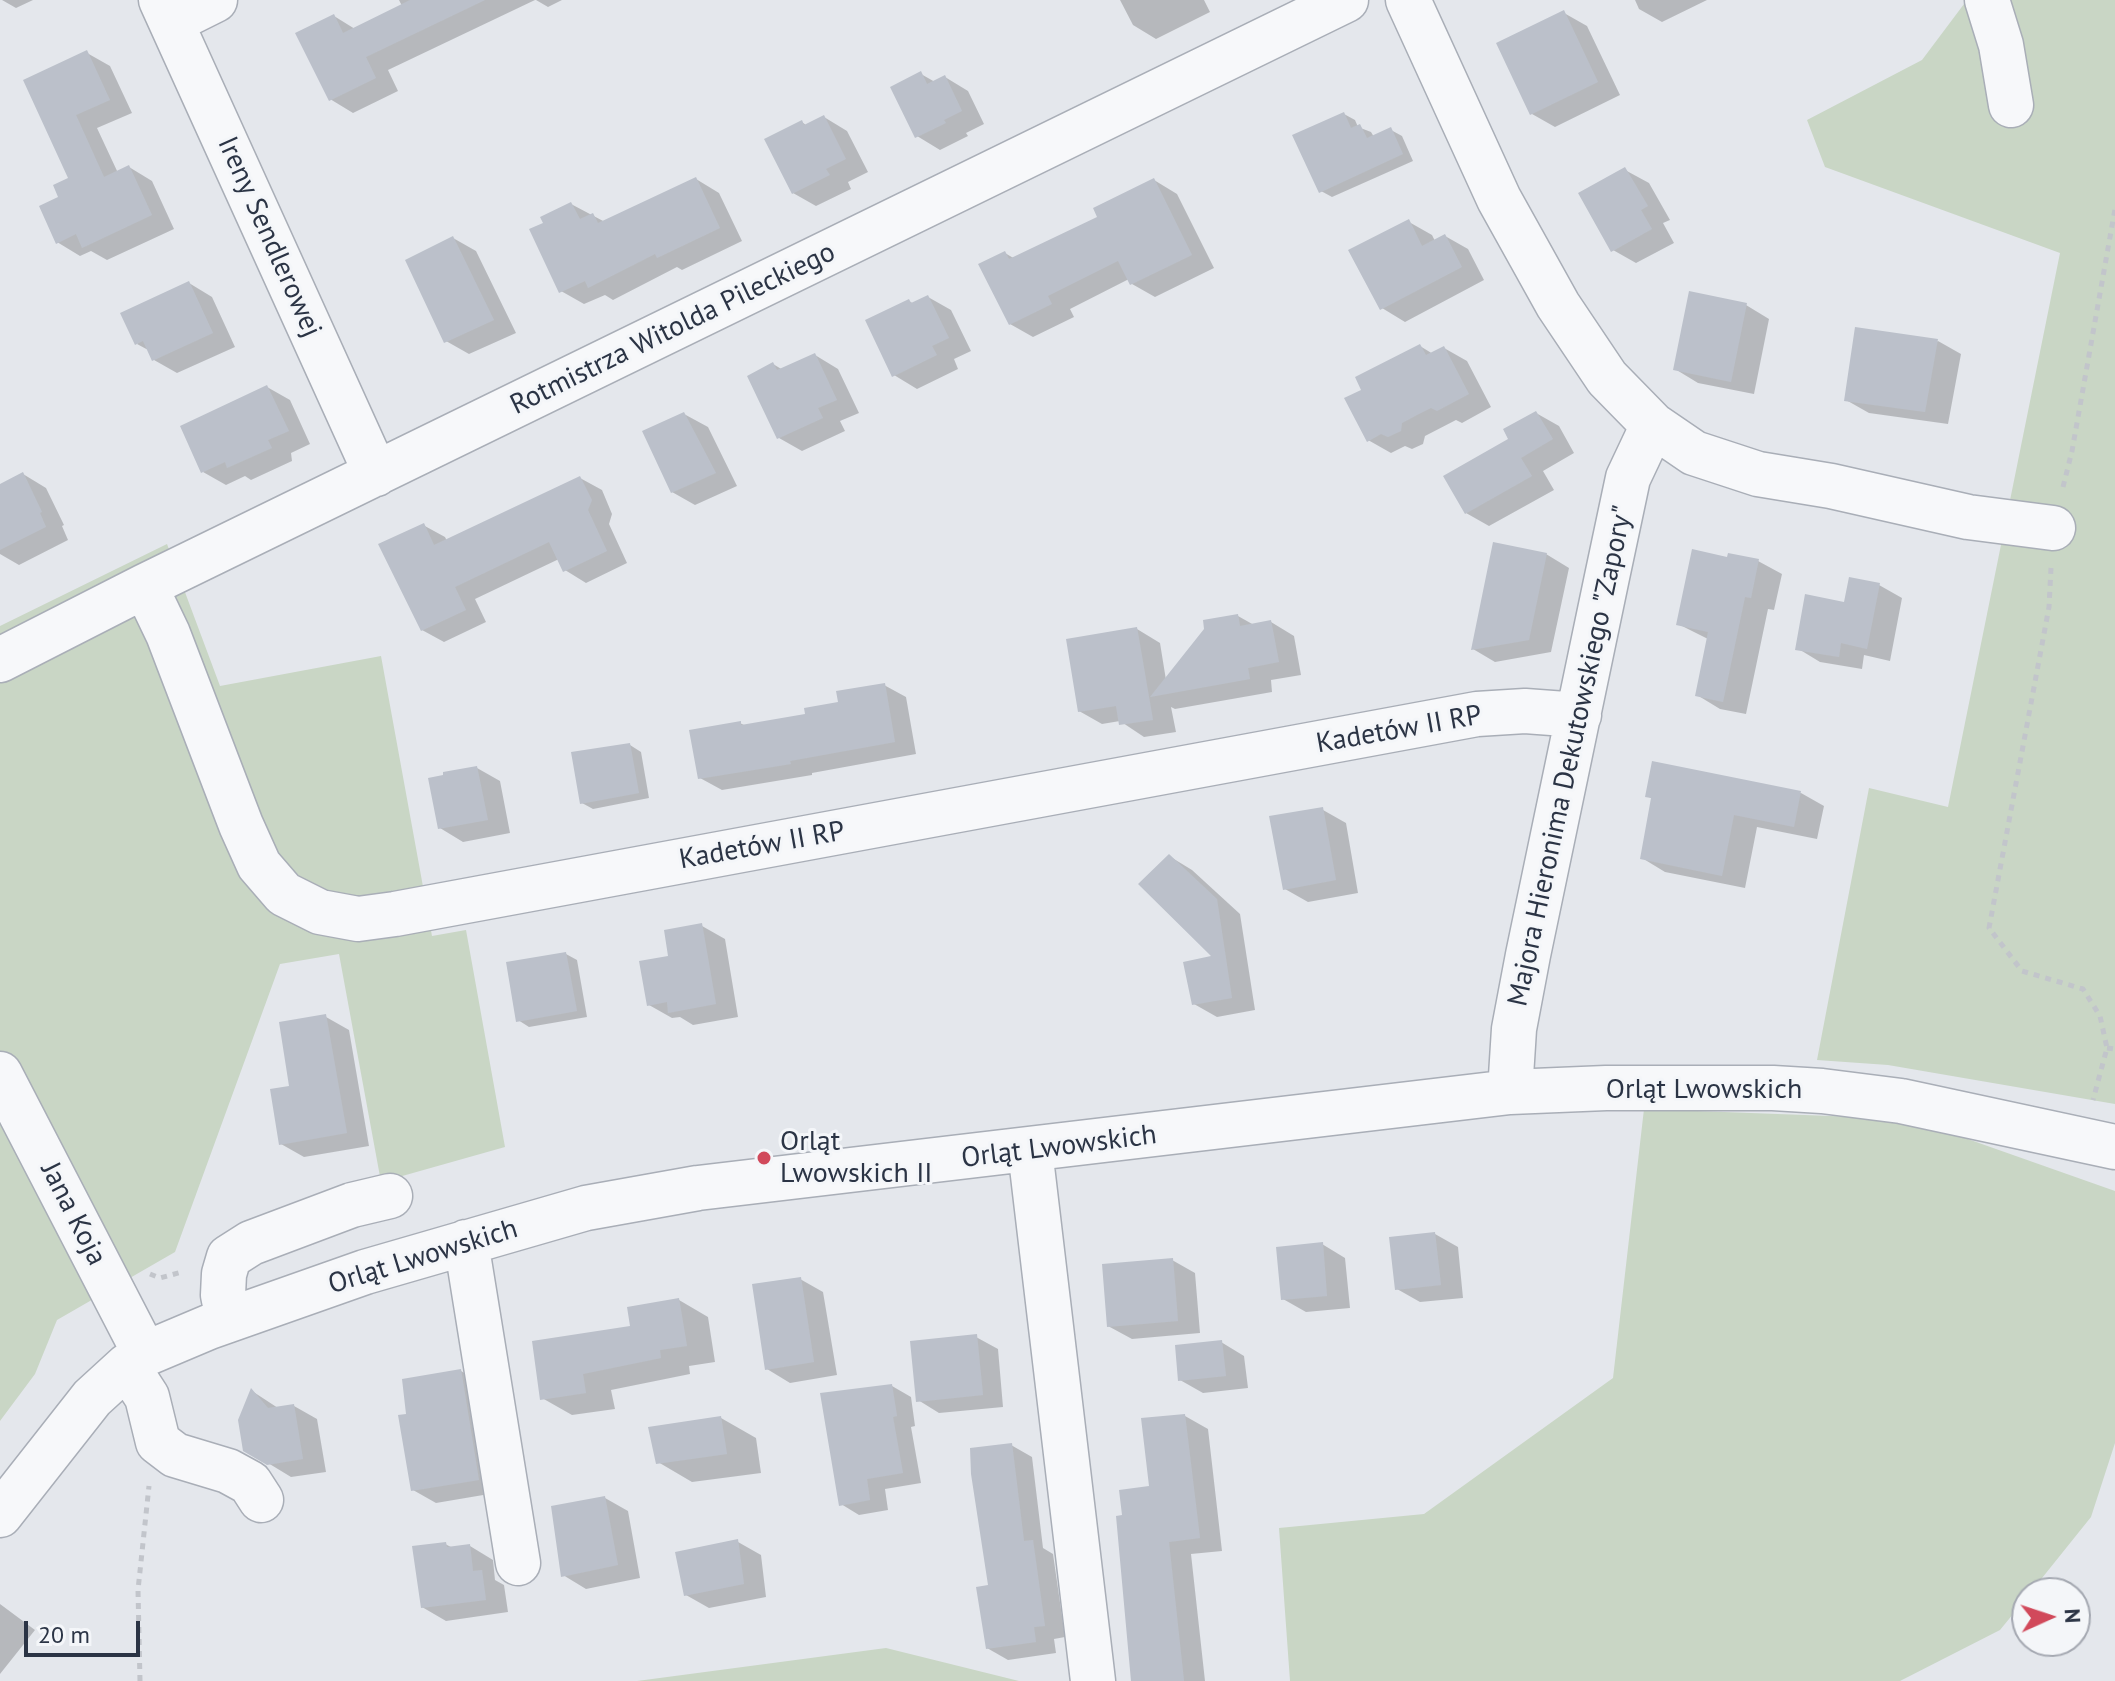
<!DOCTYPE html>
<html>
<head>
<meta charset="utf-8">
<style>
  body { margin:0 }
  #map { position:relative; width:2115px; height:1681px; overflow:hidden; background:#e4e7ec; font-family:"PT Sans",sans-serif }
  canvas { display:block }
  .north { position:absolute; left:2011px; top:1577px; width:80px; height:80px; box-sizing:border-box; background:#f4f6f9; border:2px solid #a4a8b1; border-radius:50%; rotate:87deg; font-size:22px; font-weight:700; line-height:32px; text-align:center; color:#2b3445 }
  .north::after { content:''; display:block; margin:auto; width:28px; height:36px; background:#d1495b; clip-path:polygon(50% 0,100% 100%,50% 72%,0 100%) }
  .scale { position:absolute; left:24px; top:1621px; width:116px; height:36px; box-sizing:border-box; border:4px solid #2b3445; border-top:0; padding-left:10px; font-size:24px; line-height:28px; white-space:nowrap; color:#2b3445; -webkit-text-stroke:6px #f4f6f9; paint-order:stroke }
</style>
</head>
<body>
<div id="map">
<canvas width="2115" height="1681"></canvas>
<div class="north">N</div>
<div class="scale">20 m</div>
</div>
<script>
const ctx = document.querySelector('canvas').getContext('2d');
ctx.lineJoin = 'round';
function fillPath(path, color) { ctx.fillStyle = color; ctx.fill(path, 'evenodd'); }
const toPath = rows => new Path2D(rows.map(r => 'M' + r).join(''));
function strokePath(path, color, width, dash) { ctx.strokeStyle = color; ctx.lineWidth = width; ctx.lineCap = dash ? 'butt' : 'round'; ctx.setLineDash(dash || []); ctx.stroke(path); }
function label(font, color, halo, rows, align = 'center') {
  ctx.font = font + ' "PT Sans",sans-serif'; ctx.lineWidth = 6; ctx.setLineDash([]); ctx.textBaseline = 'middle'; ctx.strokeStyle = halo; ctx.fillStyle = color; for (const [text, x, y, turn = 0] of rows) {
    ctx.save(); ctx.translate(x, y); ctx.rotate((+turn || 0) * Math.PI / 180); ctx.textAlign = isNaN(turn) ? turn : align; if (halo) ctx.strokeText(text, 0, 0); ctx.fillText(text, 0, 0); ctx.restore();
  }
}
fillPath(toPath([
  [1967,0,2115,0,2115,1104,1888,1065,1817,1060,1869,788,1948,807,2060,253,1825,167,1807,120,1922,60],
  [167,544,220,686,381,656,432,936,466,930,505,1147,381,1182,339,954,280,964,175,1252,57,1320,35,1374,0,1421,0,626],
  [1644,1109,1911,1119,2115,1191,2115,1443,2091,1517,2030,1593,2027,1593,2027,1597,2000,1630,1900,1681,1290,1681,1279,1528,1424,1514,1613,1378],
  [886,1648,1019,1681,637,1681]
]), '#c9d6c5');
fillPath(toPath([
  [2,0,33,0,16,8],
  [399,0,535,0,388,70,398,91,353,113,330,99,334,16,355,29,402,6],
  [536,0,562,0,548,7],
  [1120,0,1204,0,1210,12,1156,39,1133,25],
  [1635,0,1707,0,1662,22,1639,9],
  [1564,13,1587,26,1620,95,1555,127,1532,114],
  [87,53,110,66,132,113,97,128,118,173,129,167,152,181,174,229,107,260,91,251,80,256,57,242,61,198,71,179,26,81],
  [921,74,935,82,945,77,968,91,984,124,966,133,968,136,940,150,917,136],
  [1344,114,1355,120,1358,127,1371,132,1374,137,1391,130,1402,136,1413,161,1332,197,1321,191],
  [824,117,847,131,868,172,848,182,851,189,816,206,793,193,802,122,807,126],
  [1625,170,1649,183,1670,220,1663,223,1674,243,1636,263,1613,250],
  [696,179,719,193,742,241,682,270,677,267,613,300,605,295,584,304,561,291,545,224,571,204,605,222],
  [1154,180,1177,194,1214,268,1155,297,1132,284,1129,279,1070,309,1074,317,1033,337,1010,324,1005,253,1015,259,1100,218],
  [1409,222,1432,235,1435,241,1445,236,1468,249,1484,280,1405,322,1382,308],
  [453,238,476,251,516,333,469,354,446,341],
  [189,283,212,297,235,347,177,373,154,360,150,351,137,344],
  [928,297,951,310,971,351,954,359,958,369,917,389,894,375,909,301,914,304],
  [1746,305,1769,319,1754,394,1698,383,1675,369],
  [1938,341,1961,354,1948,424,1869,413,1846,400],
  [1420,346,1433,354,1444,348,1467,361,1491,407,1462,423,1456,420,1425,436,1423,444,1412,449,1405,446,1391,453,1368,440,1364,390],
  [815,355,838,369,859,413,840,421,845,431,802,451,779,438,773,364,783,370],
  [267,387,290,400,310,444,291,453,292,461,251,480,245,476,226,485,203,472],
  [1536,413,1559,426,1574,453,1543,471,1554,490,1489,526,1466,513,1511,439],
  [684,414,708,427,737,486,695,505,672,492],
  [23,474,46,488,64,525,62,526,68,540,19,565,0,554,0,486],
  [580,478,602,490,612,514,609,524,627,563,586,583,565,570,559,559,475,599,486,622,444,642,422,630,423,525,445,537,447,541],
  [1546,554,1569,568,1551,652,1495,662,1473,649],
  [1729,560,1758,561,1782,574,1774,610,1768,609,1746,714,1720,709,1697,695,1708,639,1678,624],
  [1879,585,1902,598,1890,661,1864,655,1862,669,1820,662,1797,648,1846,604],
  [1238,616,1254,625,1271,622,1294,636,1301,675,1271,680,1272,692,1175,709,1171,707,1176,732,1144,737,1120,721,1102,724,1079,711,1137,629,1160,643,1166,680],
  [884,685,906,697,916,754,812,773,812,775,722,790,700,778,740,723,746,726,807,715],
  [630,745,641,752,649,798,593,809,582,803],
  [477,768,500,781,510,833,463,842,440,828],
  [1801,793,1824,806,1817,839,1757,827,1745,888,1665,872,1642,858,1653,799,1647,796],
  [1323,810,1346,823,1358,893,1308,902,1285,889],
  [1169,856,1192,870,1240,914,1255,1010,1217,1017,1194,1004,1215,957],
  [702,926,725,939,738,1017,693,1025,680,1017,672,1018,649,1005,670,957],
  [566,954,577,960,587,1017,529,1027,518,1020],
  [326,1017,349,1030,369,1146,304,1157,281,1144],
  [1435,1234,1458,1247,1463,1298,1420,1302,1397,1289],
  [1322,1244,1345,1258,1350,1308,1306,1312,1283,1299],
  [1172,1260,1195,1273,1200,1333,1132,1339,1108,1326],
  [800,1279,823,1292,837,1375,790,1383,767,1369],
  [679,1300,708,1317,715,1362,689,1366,690,1374,611,1390,615,1409,572,1415,542,1398,632,1328],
  [976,1337,998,1349,1003,1407,939,1413,918,1400],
  [1221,1342,1244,1356,1248,1388,1203,1393,1180,1380],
  [461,1371,483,1384,501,1492,436,1503,413,1490,409,1416],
  [892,1386,911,1397,915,1426,911,1427,921,1483,885,1489,888,1510,859,1515,841,1504],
  [252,1391,278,1408,294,1406,317,1419,326,1472,291,1477,245,1449],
  [1185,1416,1208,1429,1222,1551,1191,1554,1205,1681,1133,1681,1124,1517,1151,1488],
  [721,1418,756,1438,761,1473,692,1482,658,1462],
  [1011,1445,1032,1457,1043,1548,1053,1554,1065,1637,1054,1639,1056,1653,1008,1660,987,1648,990,1587],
  [605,1498,628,1511,640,1578,586,1589,563,1575],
  [738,1542,761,1555,766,1597,709,1608,686,1595],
  [445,1544,453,1548,470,1546,493,1560,495,1580,504,1585,508,1612,446,1621,422,1607],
  [0,1604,35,1630,0,1674]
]), '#0003');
fillPath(toPath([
  [410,0,485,0,366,57,376,78,329,101,295,33,334,14,343,33],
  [1564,10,1598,82,1530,115,1496,43],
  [87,50,110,100,76,115,104,177,129,165,152,215,82,248,76,234,56,244,39,206,58,197,53,185,68,178,23,80],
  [921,71,927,84,945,75,962,111,944,120,946,123,915,138,890,87],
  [1344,112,1351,128,1360,124,1367,138,1391,127,1403,154,1319,193,1292,135],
  [824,115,846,159,826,169,830,175,792,194,764,139,802,120,804,125],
  [1625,167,1648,206,1641,210,1652,229,1611,252,1578,193],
  [696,177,720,228,657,258,655,254,588,288,585,281,559,293,529,229,543,223,540,217,571,202,580,219,593,213,598,223],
  [1154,178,1192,255,1130,285,1118,261,1048,296,1052,304,1009,325,978,264,1005,251,1009,259,1097,217,1093,208],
  [1409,219,1422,246,1445,234,1462,267,1380,310,1348,250],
  [453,236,494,320,444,343,405,260],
  [189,281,213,333,152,361,143,341,135,345,120,313],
  [1689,291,1747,303,1731,382,1673,370],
  [928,295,949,338,932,346,937,355,892,377,865,320,909,299,911,303],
  [1855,327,1938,339,1925,412,1844,401],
  [1420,344,1426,355,1444,346,1469,394,1437,411,1431,408,1417,415,1402,423,1401,431,1388,437,1381,434,1367,442,1344,398,1361,390,1355,377],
  [815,353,837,400,818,408,823,418,777,439,747,376,773,362,777,370],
  [267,385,289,431,268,440,272,448,227,468,225,462,201,473,180,426],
  [1536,411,1553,439,1521,458,1532,476,1465,514,1443,476,1508,439,1503,429],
  [684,412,716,473,671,493,642,431],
  [23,472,42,512,40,513,46,527,0,550,0,484],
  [580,476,592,500,588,510,607,551,563,572,549,542,455,587,466,610,421,631,378,544,424,523,434,545],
  [1493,542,1547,553,1529,640,1471,650],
  [1692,549,1727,557,1728,553,1759,559,1751,598,1745,597,1723,702,1695,696,1708,632,1676,625],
  [1849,577,1880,583,1867,649,1841,643,1839,657,1795,650,1805,594,1844,602],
  [1238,614,1240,626,1271,620,1279,662,1248,668,1250,679,1150,697,1204,629,1203,620],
  [1137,627,1153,720,1119,725,1116,706,1078,712,1066,639],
  [885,683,895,742,790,761,791,764,698,779,689,730,741,721,741,725,805,714,804,708,838,702,836,691],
  [630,743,639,793,580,804,571,752],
  [1652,761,1801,791,1794,827,1734,815,1722,876,1640,859,1651,798,1645,797],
  [477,766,488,820,438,829,428,778,443,775,443,772],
  [1323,807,1336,880,1283,890,1269,816],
  [1169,854,1217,899,1232,998,1192,1005,1183,962,1211,956,1138,884],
  [702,923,716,1004,668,1013,667,1002,647,1006,639,961,668,956,664,930],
  [566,952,577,1011,516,1022,506,962],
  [326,1014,347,1133,279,1145,270,1089,289,1086,279,1022],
  [1435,1232,1441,1285,1395,1290,1389,1237],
  [1323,1242,1327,1296,1281,1300,1276,1247],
  [1173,1258,1178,1321,1107,1327,1102,1264],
  [801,1277,814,1362,765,1370,752,1284],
  [679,1298,687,1346,660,1350,661,1358,583,1374,586,1393,540,1400,532,1341,630,1326,627,1307],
  [977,1334,983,1395,916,1402,910,1341],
  [1222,1340,1226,1376,1178,1381,1175,1345],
  [461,1369,479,1480,411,1491,398,1415,406,1414,402,1379],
  [892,1384,897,1416,893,1417,903,1473,867,1479,870,1500,839,1506,820,1393],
  [251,1388,268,1408,294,1404,303,1459,267,1465,243,1451,238,1420],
  [1185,1414,1200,1538,1169,1542,1184,1681,1131,1681,1116,1516,1122,1515,1119,1490,1149,1486,1141,1418],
  [721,1416,727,1454,656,1464,648,1427],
  [1012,1443,1024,1541,1033,1540,1045,1626,1034,1627,1036,1642,986,1649,976,1587,988,1585,971,1474,970,1448],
  [605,1496,618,1565,561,1577,551,1506],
  [738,1539,744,1584,684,1596,675,1552],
  [446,1542,447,1547,470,1544,473,1571,482,1570,486,1600,421,1608,412,1546]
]), '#bbc0ca');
const minor = toPath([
  [161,0,376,474],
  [1408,0,1499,199,1558,305,1607,378,1653,425,1628,478,1607,577,1528,955,1514,1029,1510,1092],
  [1987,0,2001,45,2011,105],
  [171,22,215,0],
  [1653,425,1694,453,1758,474,1831,486,1968,517,2053,528],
  [145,586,168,634,241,825,259,865,284,894,320,912,358,919,395,914,1477,714,1525,711,1579,715],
  [0,660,145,586,1346,0],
  [0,1074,145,1354],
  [1030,1150,1093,1681],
  [466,1242,518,1563],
  [228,1320,223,1295,224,1274,229,1257,251,1243,352,1205,390,1196],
  [127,1366,147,1397,158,1442,175,1455,228,1471,250,1483,261,1500],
  [0,1515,92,1398,127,1366,145,1354,209,1327,365,1272,586,1208,698,1188,1510,1092,1606,1088,1773,1088,1822,1091,1901,1101,2115,1147]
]);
strokePath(minor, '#a9aeb7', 47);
strokePath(toPath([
  [2063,487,2072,451,2115,209],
  [2051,568,2049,607,1989,928,2022,971,2083,989,2100,1016,2107,1048,2093,1100],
  [2107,1048,2115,1049],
  [150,1274,160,1278,182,1272],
  [140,1681,138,1590,149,1486]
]), '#c2c5cb', 5, [6, 6]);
strokePath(minor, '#f7f8fa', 44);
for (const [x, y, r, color] of [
  [764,1158,8,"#d1495b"]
]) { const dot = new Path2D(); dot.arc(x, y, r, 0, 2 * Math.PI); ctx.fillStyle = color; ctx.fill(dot); strokePath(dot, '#f4f6f9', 3); }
label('28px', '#2b3445', '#f4f6f9', [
  ["Ireny Sendlerowej",269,237,66],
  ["Rotmistrza Witolda Pileckiego",673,329,-26],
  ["Kadetów II RP",1399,730,-10],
  ["Majora Hieronima Dekutowskiego \"Zapory\"",1571,756,-78],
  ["Kadetów II RP",762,846,-10],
  ["Orląt Lwowskich",1704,1090],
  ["Orląt Lwowskich",1059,1147,-7],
  ["Jana Koja",73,1214,63],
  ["Orląt Lwowskich",423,1257,-17]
]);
label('28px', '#2b3445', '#f4f6f9', [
  ["Orląt",780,1142],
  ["Lwowskich II",780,1174]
], 'left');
</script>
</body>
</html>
